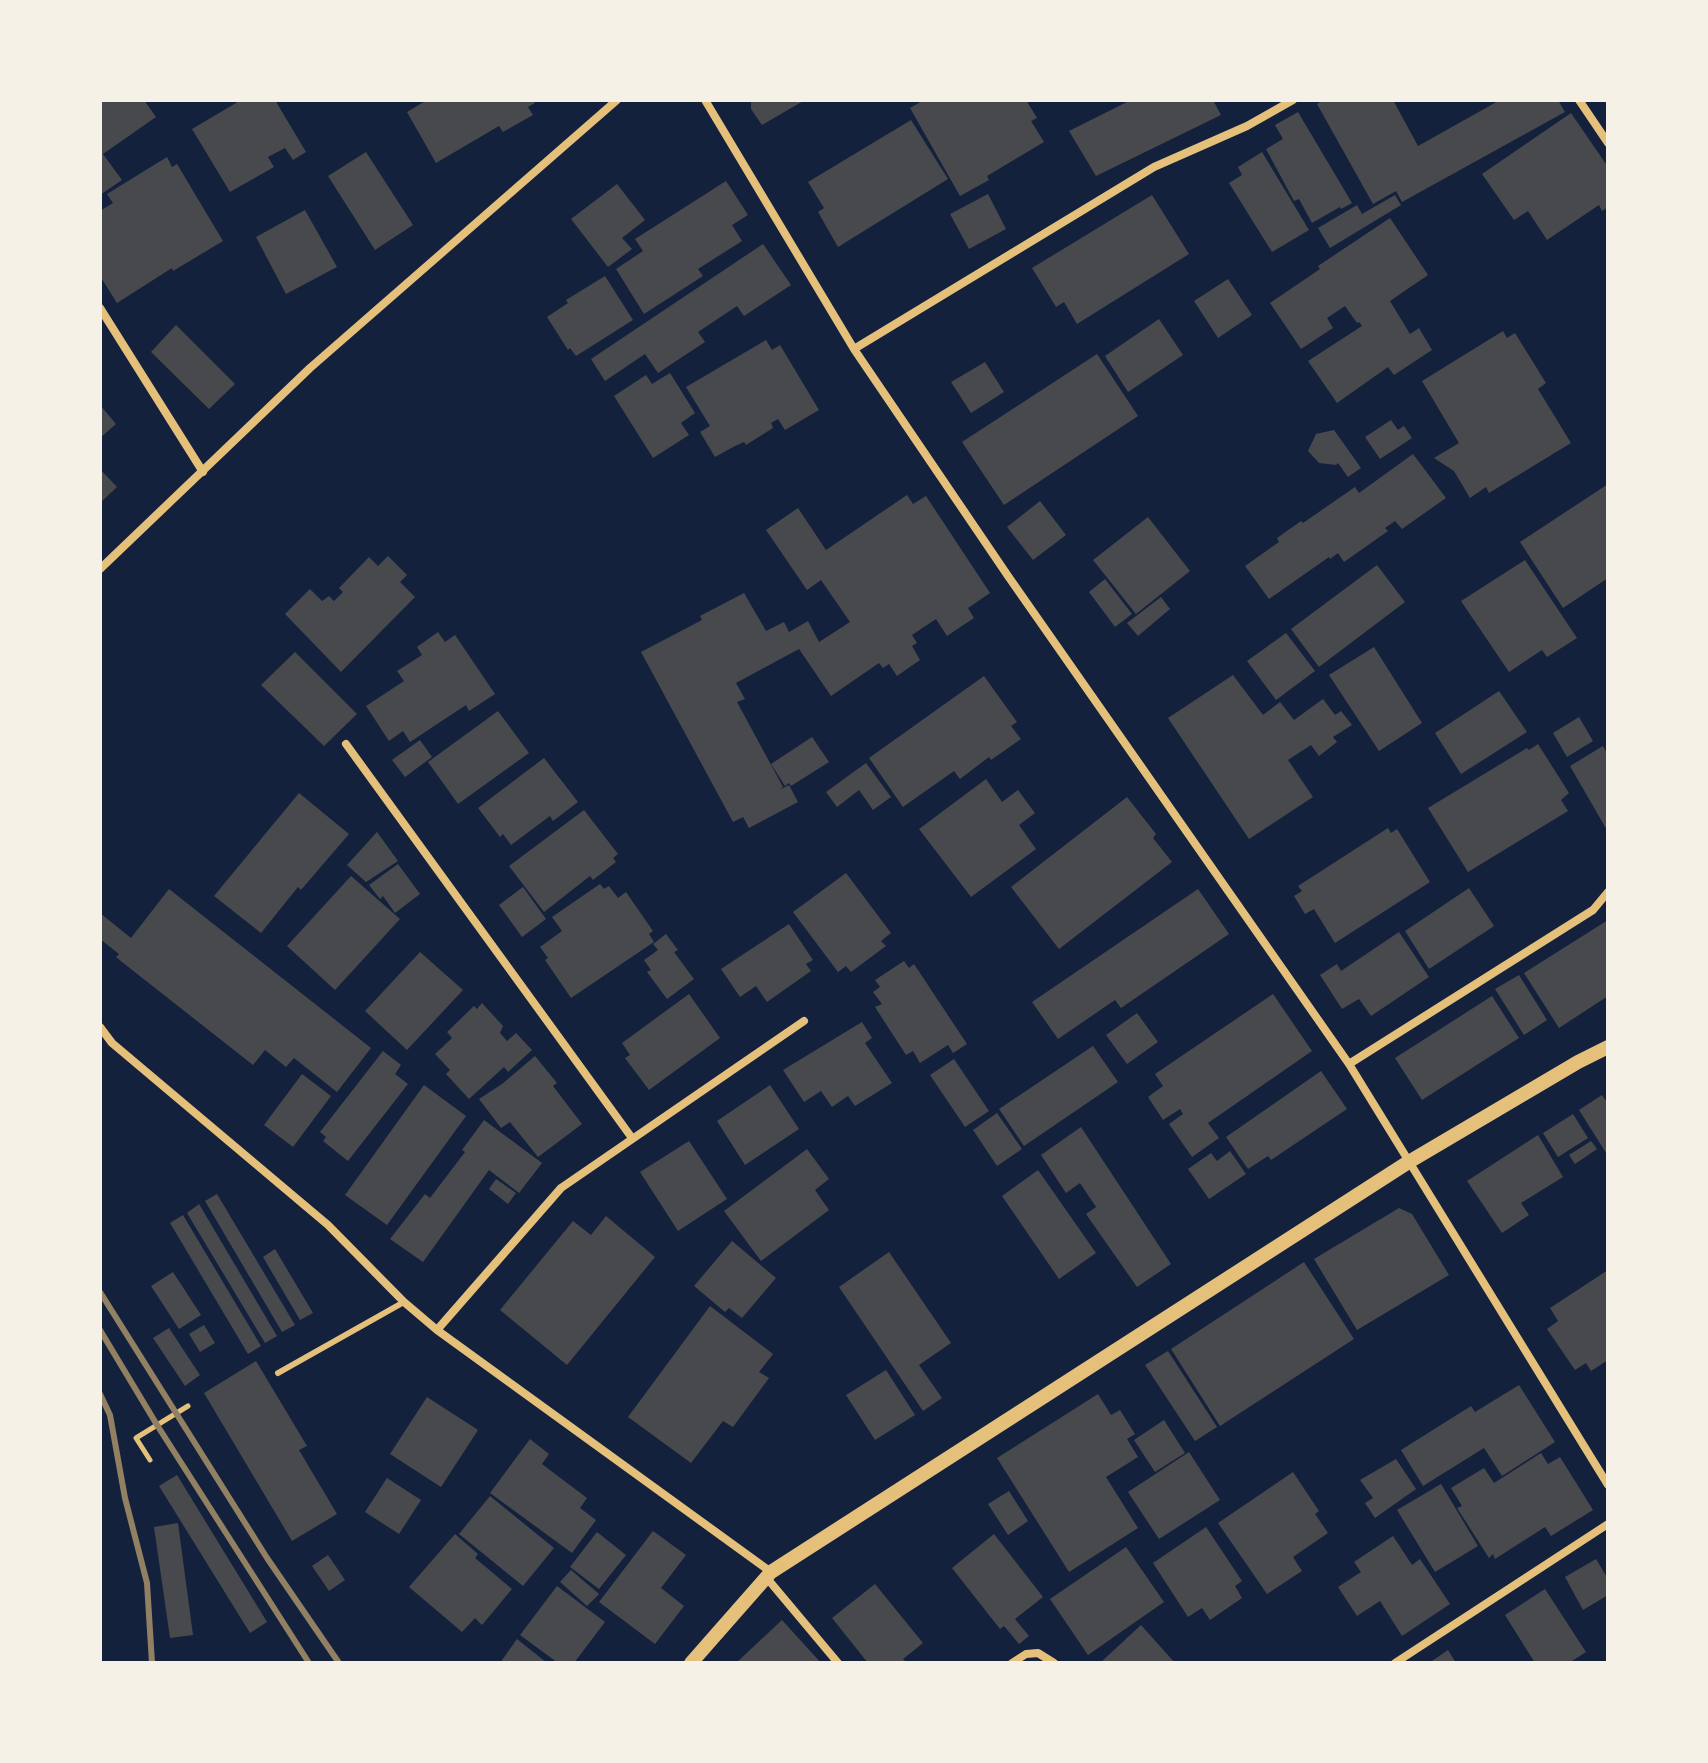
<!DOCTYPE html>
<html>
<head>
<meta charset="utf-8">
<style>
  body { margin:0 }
  #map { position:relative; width:1708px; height:1763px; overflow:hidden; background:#14213d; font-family:Arial,sans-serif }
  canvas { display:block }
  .frame { position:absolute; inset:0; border:102px solid #f6f1e7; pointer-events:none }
</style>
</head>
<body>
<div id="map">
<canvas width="1708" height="1763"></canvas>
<div class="frame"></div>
</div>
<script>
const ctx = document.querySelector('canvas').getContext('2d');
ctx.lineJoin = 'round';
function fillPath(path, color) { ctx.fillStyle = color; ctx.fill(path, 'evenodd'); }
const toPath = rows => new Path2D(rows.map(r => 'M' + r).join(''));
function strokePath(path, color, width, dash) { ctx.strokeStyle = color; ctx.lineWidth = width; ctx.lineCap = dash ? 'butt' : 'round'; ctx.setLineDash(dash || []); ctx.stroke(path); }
fillPath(toPath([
  [100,100,144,100,156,117,103,154,122,180,100,195],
  [241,100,275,100,306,152,293,160,285,148,268,157,274,167,230,192,192,129],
  [427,100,533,100,535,103,528,107,533,115,503,132,499,126,436,163,407,112],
  [751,100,805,100,762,125,751,109],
  [924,100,1020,100,1021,102,1026,100,1037,118,1031,121,1044,142,987,176,989,180,960,196,910,108],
  [1131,100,1213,100,1221,115,1096,176,1069,131],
  [1324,100,1393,100,1418,146,1500,100,1558,100,1565,112,1402,202,1396,191,1373,204,1317,104],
  [1298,112,1352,203,1341,209,1340,207,1312,223,1299,199,1294,201,1266,149,1283,139,1275,125],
  [1571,113,1608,167,1608,207,1602,211,1599,205,1547,240,1528,211,1514,220,1482,174],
  [911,120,948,179,838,247,818,212,824,208,808,182],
  [366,152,413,225,375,250,328,176],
  [1262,152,1309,230,1272,252,1229,183,1242,175,1238,167],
  [167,157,172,167,177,164,223,241,173,271,172,268,117,303,100,276,100,211,113,203,107,194],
  [726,181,748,215,732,225,742,241,698,269,703,276,644,314,616,269,643,251,635,239],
  [617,184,645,220,622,238,632,249,608,267,571,219],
  [988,194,1006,229,969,249,950,214],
  [1152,195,1189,254,1077,324,1064,302,1056,307,1032,268],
  [1395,195,1401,205,1330,248,1318,228,1357,205,1362,214],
  [305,210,337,267,286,294,256,237],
  [1390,218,1428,275,1390,301,1410,334,1419,328,1432,350,1394,375,1388,367,1337,403,1308,361,1362,326,1359,322,1357,323,1345,306,1327,318,1333,328,1301,349,1270,303,1320,269,1318,266],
  [763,244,791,285,744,316,737,306,698,332,705,342,658,373,645,354,605,381,591,359],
  [605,276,633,320,576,356,570,348,568,350,547,317,568,303,566,300],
  [1228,279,1252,315,1218,338,1194,301],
  [1159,319,1183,355,1128,392,1105,356],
  [176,325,235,384,209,409,151,352],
  [1503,331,1507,338,1515,333,1546,383,1538,389,1571,443,1489,493,1486,487,1470,498,1454,471,1434,458,1459,443,1422,381],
  [766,340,772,350,780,345,819,410,785,430,778,419,771,423,773,428,746,445,744,442,735,446,715,457,700,432,710,426,686,387],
  [1097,354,1138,416,1004,505,962,442],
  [985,362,1004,392,971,413,951,382],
  [670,373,695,413,681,423,689,435,653,458,614,396,646,375,652,384],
  [100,405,116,424,100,438],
  [1391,420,1398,430,1404,426,1412,438,1380,459,1365,437],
  [1334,430,1361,468,1348,477,1338,463,1336,465,1319,463,1308,451,1316,434],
  [1413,454,1446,498,1402,529,1395,521,1385,528,1388,531,1344,562,1338,553,1330,559,1329,557,1269,599,1245,566,1279,542,1277,538,1301,521,1303,523,1355,487,1359,493],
  [100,469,117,487,100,503],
  [1608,484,1608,578,1563,608,1520,542],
  [907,495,913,504,926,496,990,593,968,608,974,618,947,636,936,619,912,635,917,643,912,646,920,660,897,676,889,664,883,668,879,663,831,696,799,649,736,683,745,699,737,702,783,787,779,790,789,785,798,802,749,828,743,817,733,822,641,652,702,620,700,616,744,593,766,631,784,622,789,632,808,621,819,642,850,622,821,580,807,590,766,530,798,508,826,550],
  [1040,501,1066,535,1033,560,1007,527],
  [1148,517,1190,571,1136,614,1093,560],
  [388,556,407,575,400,582,415,597,341,672,285,614,310,589,322,601,329,596,334,601,343,592,339,588,369,557,378,566],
  [1525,560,1577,638,1547,657,1542,650,1509,672,1461,601],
  [1377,565,1405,602,1319,667,1291,629],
  [1105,579,1132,614,1115,627,1089,592],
  [1161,597,1170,609,1138,636,1127,623],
  [438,632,445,642,455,635,495,694,469,711,466,705,410,742,403,731,389,741,366,706,404,681,397,671,422,655,417,647],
  [1286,633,1315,671,1276,700,1247,661],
  [1374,647,1422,723,1379,751,1329,675],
  [295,652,357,714,324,746,261,685],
  [1233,675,1263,715,1280,702,1294,720,1323,699,1335,715,1341,711,1352,725,1333,737,1337,742,1319,756,1311,745,1288,760,1313,797,1249,839,1168,718],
  [984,676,1017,722,1011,726,1021,739,991,760,989,757,960,779,954,771,903,807,869,758],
  [1499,691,1527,732,1461,774,1435,733],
  [498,711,529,753,458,804,428,762],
  [1579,717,1593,741,1567,757,1553,733],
  [812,737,829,762,791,786,789,783,785,786,771,764],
  [420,740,432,757,405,777,392,760],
  [1538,744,1569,793,1561,800,1568,811,1468,872,1428,808,1527,748,1529,750],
  [1603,746,1608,755,1608,832,1570,766],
  [544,758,578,802,553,821,550,816,511,845,503,834,500,837,478,808],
  [866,763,891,797,873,810,859,790,837,807,826,792],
  [986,779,1002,802,1018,790,1035,813,1019,825,1036,849,971,897,919,829],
  [299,793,349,834,301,890,298,887,261,933,214,896],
  [1127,797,1156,834,1153,838,1172,862,1059,949,1011,887],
  [584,810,618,854,613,858,616,862,593,880,590,876,544,912,509,866],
  [1388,828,1391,833,1397,829,1430,882,1335,943,1314,909,1305,914,1294,896,1302,891,1298,886],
  [377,832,398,861,366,882,347,865],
  [398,864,420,894,395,913,383,896,380,899,369,885],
  [846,873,891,933,881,941,886,946,851,972,846,966,838,972,793,912],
  [351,876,400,919,335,990,287,946],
  [600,884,604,889,609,886,618,898,626,892,653,931,649,934,654,942,571,998,545,960,548,958,540,947,562,931,552,917],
  [523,887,546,919,522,937,499,905],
  [1469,888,1494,926,1429,969,1405,931],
  [169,889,371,1048,337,1092,294,1058,286,1067,265,1050,253,1065,122,962,116,957,119,954,100,939,100,913,131,938],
  [1198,889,1229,934,1121,1008,1115,1000,1058,1039,1032,1002],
  [1608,920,1608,996,1559,1028,1524,973],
  [789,924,813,960,806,964,811,971,767,1002,756,986,740,997,721,969],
  [1399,932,1429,977,1371,1016,1359,999,1342,1009,1320,975,1337,964,1341,971],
  [666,934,678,950,674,952,694,979,667,999,647,972,651,970,644,960,658,950,653,944],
  [420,952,463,990,407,1050,365,1011],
  [904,961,909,968,914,964,967,1044,953,1053,948,1045,920,1063,913,1051,906,1055,875,1007,882,1004,873,992,880,987,875,980],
  [1519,975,1547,1020,1524,1035,1495,989],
  [689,994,720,1038,649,1090,625,1058,630,1055,622,1043],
  [1273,994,1312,1051,1208,1123,1219,1138,1192,1157,1169,1124,1183,1114,1180,1109,1163,1120,1148,1097,1163,1086,1155,1074],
  [1492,996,1519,1038,1422,1100,1395,1058],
  [482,1003,503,1026,500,1033,507,1041,516,1033,532,1050,508,1072,504,1067,469,1099,446,1074,450,1070,435,1054,452,1038,447,1032,474,1006,477,1009],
  [1137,1013,1158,1042,1127,1064,1106,1035],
  [862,1022,872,1038,865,1043,892,1083,855,1106,848,1096,832,1107,821,1091,804,1102,783,1070],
  [1093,1046,1118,1082,1024,1146,999,1109],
  [383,1051,401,1065,395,1074,408,1084,348,1161,323,1141,326,1137,320,1132],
  [535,1056,557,1083,553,1086,582,1124,538,1157,510,1122,501,1128,479,1099,502,1084],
  [954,1059,989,1111,965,1127,930,1075],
  [1321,1071,1347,1109,1271,1160,1268,1156,1248,1169,1226,1137],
  [302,1074,331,1096,293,1147,264,1125],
  [424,1085,466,1116,387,1225,345,1195],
  [770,1085,799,1129,745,1165,717,1121],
  [1602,1095,1608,1104,1608,1156,1579,1110],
  [997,1113,1022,1149,997,1166,973,1130],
  [1573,1114,1588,1138,1558,1157,1543,1133],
  [484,1120,542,1163,519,1193,489,1170,423,1262,390,1239,425,1194,430,1198,465,1152,462,1150],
  [1081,1127,1171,1264,1137,1287,1086,1214,1096,1207,1080,1183,1066,1193,1041,1155],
  [1538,1135,1563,1177,1521,1203,1529,1215,1502,1233,1467,1181],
  [689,1141,727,1199,678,1231,640,1172],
  [1591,1141,1597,1149,1575,1164,1569,1155],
  [807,1149,829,1179,815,1190,829,1210,761,1261,724,1211],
  [1230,1151,1246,1174,1209,1199,1188,1169,1211,1153,1217,1161],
  [1038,1170,1096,1253,1059,1279,1002,1196],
  [496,1179,516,1193,508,1204,489,1189],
  [217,1194,295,1325,282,1332,205,1201],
  [199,1204,277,1336,265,1343,187,1213],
  [1399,1208,1412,1214,1449,1275,1357,1330,1314,1259],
  [183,1215,261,1346,248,1354,170,1223],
  [606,1216,655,1257,567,1365,500,1310,573,1221,591,1235],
  [732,1241,776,1278,742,1318,729,1308,725,1312,694,1286],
  [275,1249,313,1313,300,1320,263,1257],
  [889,1252,951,1343,919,1365,942,1398,923,1411,839,1287],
  [1304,1262,1354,1339,1220,1426,1171,1349],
  [1608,1270,1608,1360,1591,1371,1586,1363,1575,1370,1547,1329,1558,1321,1550,1308],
  [173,1272,201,1315,179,1329,151,1286],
  [710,1306,773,1354,759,1372,769,1378,733,1427,723,1421,691,1463,628,1417],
  [204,1325,215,1343,200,1352,189,1334],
  [169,1328,200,1375,185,1386,153,1338],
  [1168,1351,1217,1427,1195,1441,1145,1365],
  [256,1361,307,1446,299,1450,337,1514,292,1541,204,1393],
  [886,1370,915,1415,875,1440,846,1395],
  [1519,1385,1555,1442,1502,1476,1484,1448,1423,1486,1401,1450,1471,1406,1475,1412],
  [1098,1394,1111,1415,1120,1410,1135,1434,1127,1439,1138,1457,1106,1477,1138,1528,1069,1572,997,1458],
  [427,1397,478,1430,441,1487,390,1454],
  [1164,1420,1185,1453,1155,1472,1134,1440],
  [530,1439,549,1454,542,1464,587,1498,580,1508,596,1520,572,1553,490,1493],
  [1189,1452,1220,1500,1159,1539,1128,1492],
  [1541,1453,1548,1464,1560,1457,1593,1510,1551,1536,1545,1527,1495,1559,1493,1554,1489,1558,1457,1508,1462,1506,1451,1488,1484,1468,1494,1483],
  [1396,1459,1416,1489,1375,1518,1365,1503,1373,1498,1360,1480],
  [1293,1472,1319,1511,1315,1514,1328,1533,1293,1557,1302,1571,1267,1594,1218,1523],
  [177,1475,267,1622,250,1633,159,1486],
  [387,1478,421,1500,399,1534,365,1512],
  [1441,1484,1478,1546,1435,1572,1397,1510],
  [1009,1491,1028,1521,1008,1535,988,1504],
  [490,1496,554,1548,523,1586,459,1534],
  [178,1523,193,1635,170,1638,154,1527],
  [1206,1527,1242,1581,1235,1586,1242,1598,1210,1620,1202,1608,1188,1617,1153,1563],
  [653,1531,686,1555,661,1588,684,1606,655,1644,599,1602],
  [597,1532,626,1555,599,1589,570,1567],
  [455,1534,478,1554,475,1558,512,1589,482,1625,475,1618,462,1632,409,1587],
  [994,1534,1043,1597,1015,1619,1029,1636,1019,1644,1004,1626,1000,1629,952,1568],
  [1393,1536,1412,1565,1420,1559,1450,1604,1402,1636,1380,1601,1357,1616,1338,1587,1361,1572,1354,1562],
  [1126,1547,1164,1602,1088,1655,1050,1599],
  [328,1555,345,1580,329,1591,312,1566],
  [1596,1559,1608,1579,1608,1595,1583,1610,1565,1577],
  [571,1570,599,1594,587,1606,560,1582],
  [875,1584,923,1643,903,1659,907,1663,868,1663,832,1618],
  [557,1586,605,1622,574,1663,558,1663,520,1635],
  [1545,1589,1586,1652,1569,1663,1535,1663,1505,1615],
  [782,1620,821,1663,736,1663],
  [1141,1625,1175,1663,1100,1663],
  [517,1639,547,1663,500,1663],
  [1448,1650,1456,1663,1429,1663]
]), '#48494c');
strokePath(toPath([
  [150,1460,136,1438,188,1406]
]), '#e5c07b', 5);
strokePath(toPath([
  [278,1373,404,1302]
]), '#e5c07b', 6);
strokePath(toPath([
  [705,100,854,349,1008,576,1349,1064,1608,1485],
  [1579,100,1608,143],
  [100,308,203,472],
  [854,349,1154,167,1247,126,1293,100],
  [100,569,310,368,617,100],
  [346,744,632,1138],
  [100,1027,112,1043,328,1225,404,1302,437,1330,771,1572],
  [1349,1064,1593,910,1608,892],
  [437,1330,561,1188,804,1021],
  [766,1577,838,1663],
  [1012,1663,1026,1654,1038,1653,1054,1663],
  [1395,1663,1608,1524]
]), '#e5c07b', 8);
strokePath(toPath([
  [691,1663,771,1572,1407,1163,1578,1062,1608,1047]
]), '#e5c07b', 14);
strokePath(toPath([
  [100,1292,267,1558,339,1663],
  [100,1330,157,1425,309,1663],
  [100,1394,110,1415,125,1498,147,1583,152,1663]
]), '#918062', 6);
</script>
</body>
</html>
